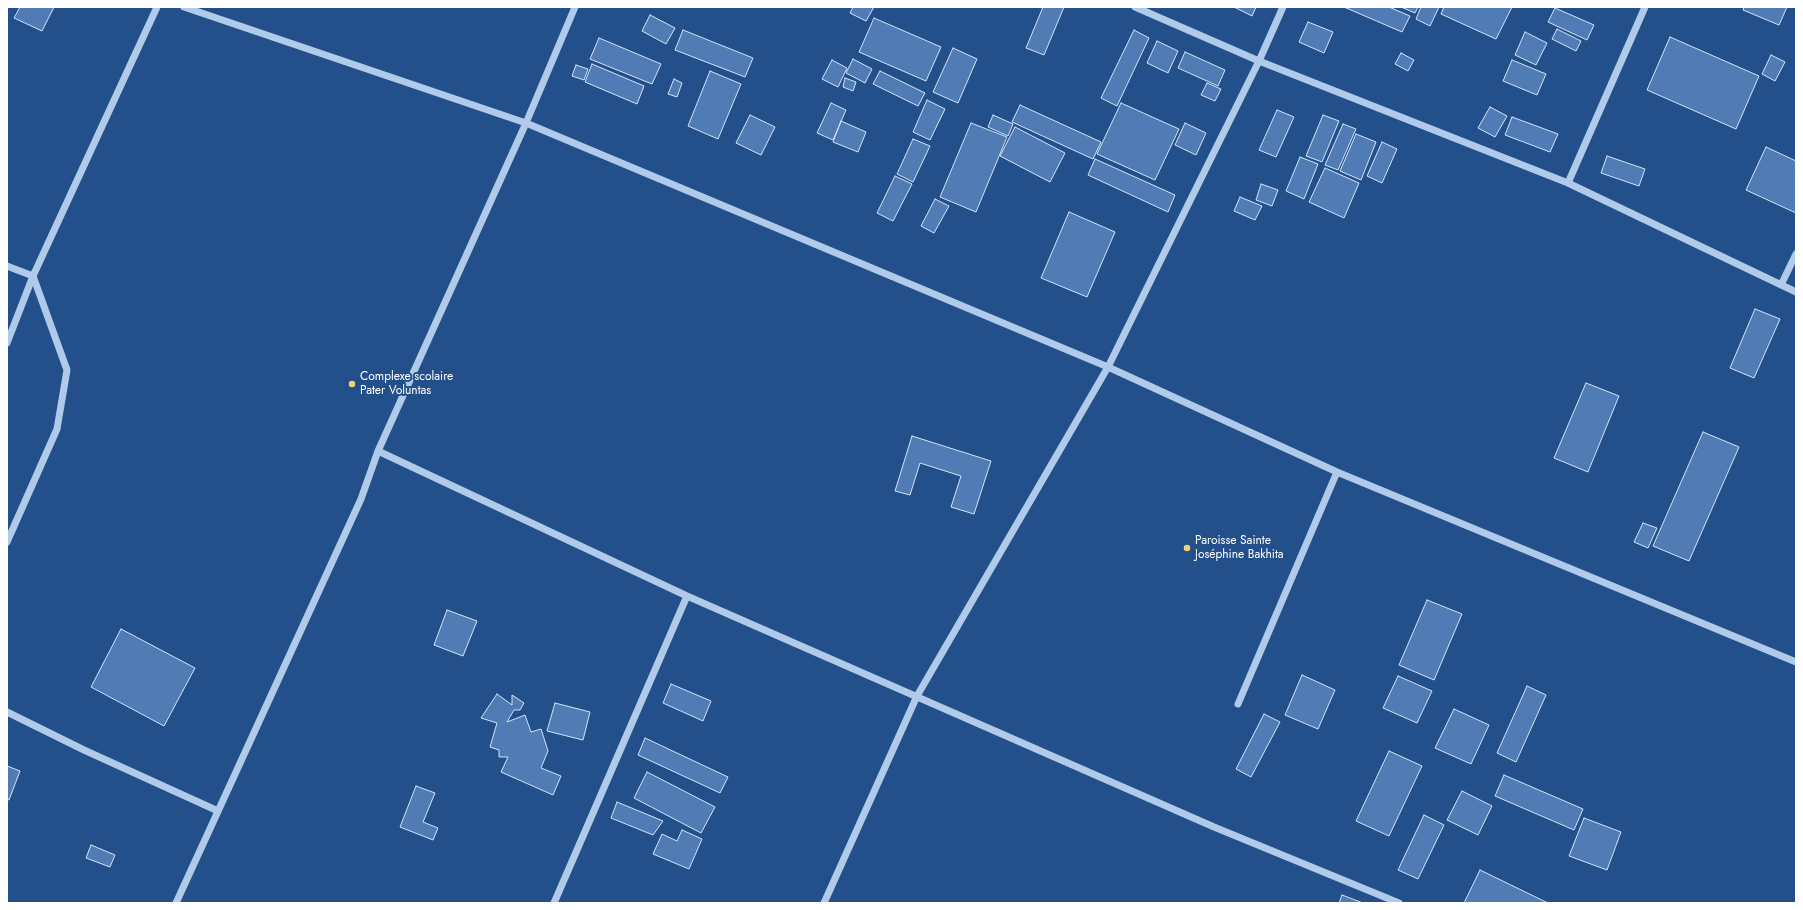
<!DOCTYPE html>
<html>
<head>
<meta charset="utf-8">
<style>
  body { margin:0 }
  #map { position:relative; width:1803px; height:910px; overflow:hidden; background:#23508b; font-family:Jost,sans-serif }
  canvas { display:block }
  .frame { position:absolute; inset:0; border:8px solid #fff; pointer-events:none }
</style>
</head>
<body>
<div id="map">
<canvas width="1803" height="910"></canvas>
<div class="frame"></div>
</div>
<script>
const ctx = document.querySelector('canvas').getContext('2d');
ctx.lineJoin = 'round';
function fillPath(path, color) { ctx.fillStyle = color; ctx.fill(path, 'evenodd'); }
const toPath = rows => new Path2D(rows.map(r => 'M' + r).join(''));
function strokePath(path, color, width, dash) { ctx.strokeStyle = color; ctx.lineWidth = width; ctx.lineCap = dash ? 'butt' : 'round'; ctx.setLineDash(dash || []); ctx.stroke(path); }
function label(font, color, halo, rows, align = 'center') {
  ctx.font = font + ' Jost,sans-serif'; ctx.lineWidth = 4; ctx.setLineDash([]); ctx.textBaseline = 'middle'; ctx.strokeStyle = halo; ctx.fillStyle = color; for (const [text, x, y, turn = 0] of rows) {
    ctx.save(); ctx.translate(x, y); ctx.rotate((+turn || 0) * Math.PI / 180); ctx.textAlign = isNaN(turn) ? turn : align; if (halo) ctx.strokeText(text, 0, 0); ctx.fillText(text, 0, 0); ctx.restore();
  }
}
const building = toPath([
  [20,7,54,7,42,31,14,18,20,7],
  [853,7,874,7,866,21,850,13,853,7],
  [1043,7,1064,7,1044,55,1026,48,1043,7],
  [1234,7,1256,7,1252,16,1234,7],
  [1344,7,1389,7,1410,16,1402,32,1344,7],
  [1401,7,1418,7,1415,13,1401,7],
  [1421,7,1439,7,1430,26,1416,19,1421,7],
  [1444,7,1512,7,1496,39,1441,14,1444,7],
  [1744,7,1787,7,1779,25,1743,10,1744,7],
  [1555,8,1594,25,1587,40,1548,22,1555,8],
  [650,15,675,28,666,44,642,31,650,15],
  [874,18,941,47,926,81,859,52,874,18],
  [1308,22,1333,32,1324,53,1299,42,1308,22],
  [1557,29,1581,41,1576,51,1552,39,1557,29],
  [683,30,753,58,745,77,675,50,683,30],
  [1134,30,1149,38,1117,106,1101,98,1134,30],
  [1525,32,1547,43,1536,65,1515,55,1525,32],
  [1670,37,1759,76,1736,129,1647,90,1670,37],
  [599,38,661,64,652,84,590,59,599,38],
  [1157,41,1178,51,1168,73,1147,63,1157,41],
  [953,48,977,59,958,103,933,92,953,48],
  [1185,52,1225,70,1218,86,1178,68,1185,52],
  [1401,53,1414,60,1408,71,1395,64,1401,53],
  [1771,55,1785,62,1775,81,1762,74,1771,55],
  [853,59,872,69,865,83,846,73,853,59],
  [832,60,847,68,838,87,822,79,832,60],
  [1512,60,1546,74,1537,95,1503,81,1512,60],
  [592,64,644,86,637,104,585,82,592,64],
  [576,65,588,69,584,80,572,76,576,65],
  [710,71,741,84,718,139,688,126,710,71],
  [880,71,925,93,918,106,873,84,880,71],
  [845,78,856,82,853,91,843,87,845,78],
  [674,79,682,83,677,97,668,94,674,79],
  [1207,83,1221,89,1215,101,1201,95,1207,83],
  [927,100,945,109,930,140,913,132,927,100],
  [831,103,846,110,833,140,817,133,831,103],
  [1121,103,1179,129,1155,180,1097,154,1121,103],
  [1020,105,1101,142,1093,159,1012,122,1020,105],
  [1490,107,1507,116,1495,137,1478,128,1490,107],
  [1277,110,1294,117,1276,157,1259,150,1277,110],
  [750,115,775,127,761,155,736,143,750,115],
  [993,115,1013,124,1008,136,988,127,993,115],
  [1323,115,1339,121,1322,162,1306,156,1323,115],
  [1512,117,1558,134,1550,152,1505,135,1512,117],
  [841,121,866,132,858,152,833,142,841,121],
  [971,123,1007,137,976,212,940,197,971,123],
  [1185,123,1206,133,1196,155,1175,145,1185,123],
  [1343,124,1356,129,1338,170,1325,165,1343,124],
  [1015,127,1065,153,1050,182,1000,156,1015,127],
  [1356,134,1376,142,1361,180,1340,171,1356,134],
  [913,139,930,146,913,182,897,174,913,139],
  [1382,142,1397,149,1382,183,1367,176,1382,142],
  [1766,147,1796,161,1796,213,1746,190,1766,147],
  [1607,156,1645,169,1639,186,1601,173,1607,156],
  [1300,157,1318,164,1304,199,1286,191,1300,157],
  [1095,159,1175,195,1168,212,1088,175,1095,159],
  [1325,168,1359,183,1344,218,1309,202,1325,168],
  [895,176,912,184,893,221,877,213,895,176],
  [1261,184,1278,190,1272,206,1256,200,1261,184],
  [1240,197,1262,206,1255,220,1234,211,1240,197],
  [935,199,949,206,934,233,921,226,935,199],
  [1069,212,1115,232,1087,297,1041,278,1069,212],
  [1755,309,1780,319,1754,378,1730,368,1755,309],
  [1586,383,1619,396,1588,472,1554,458,1586,383],
  [1703,432,1739,447,1689,561,1653,546,1703,432],
  [912,436,991,461,974,514,951,507,961,476,920,463,910,495,895,491,912,436],
  [1643,523,1657,528,1648,548,1634,542,1643,523],
  [1427,600,1462,614,1434,680,1399,665,1427,600],
  [447,610,477,621,463,656,434,645,447,610],
  [121,629,195,668,164,726,91,687,121,629],
  [1302,675,1335,690,1318,729,1285,715,1302,675],
  [1398,676,1432,691,1417,723,1383,708,1398,676],
  [671,684,711,701,703,721,663,703,671,684],
  [1527,686,1546,695,1516,762,1497,753,1527,686],
  [497,694,512,705,512,695,524,703,520,710,514,710,507,722,525,715,531,732,541,729,548,751,541,768,561,776,553,795,501,772,508,757,499,757,499,750,490,747,497,723,481,718,497,694],
  [555,703,590,712,583,740,547,731,555,703],
  [1454,709,1489,725,1471,764,1435,748,1454,709],
  [1264,714,1280,722,1251,777,1236,769,1264,714],
  [645,738,728,777,720,793,638,755,645,738],
  [1389,751,1422,766,1389,836,1356,821,1389,751],
  [7,766,20,771,9,800,7,799,7,766],
  [647,772,715,807,701,833,634,798,647,772],
  [1504,775,1583,809,1574,830,1495,796,1504,775],
  [416,786,435,793,423,822,438,828,433,840,400,827,416,786],
  [1462,791,1492,806,1478,835,1447,820,1462,791],
  [617,802,663,821,653,835,611,818,617,802],
  [1424,815,1444,825,1418,879,1398,870,1424,815],
  [1584,818,1621,832,1607,870,1569,856,1584,818],
  [682,830,702,839,689,869,653,854,662,834,677,841,682,830],
  [91,845,115,855,110,867,86,858,91,845],
  [1480,870,1548,903,1464,903,1480,870],
  [1342,895,1363,903,1339,903,1342,895]
]);
fillPath(building, '#507bb4');
strokePath(building, '#d5e4f8', 1);
strokePath(toPath([
  [184,7,526,123,1108,367,1337,472,1796,662],
  [1135,7,1259,61,1568,183,1796,292],
  [1568,183,1645,7],
  [7,266,33,276,67,370,57,429,7,542],
  [1781,285,1796,254],
  [7,343,33,276,157,7],
  [378,451,687,596,1214,827,1399,903],
  [1238,704,1337,472],
  [7,712,84,750,218,811],
  [176,903,361,499,378,451,526,123,575,7],
  [554,903,687,596],
  [824,903,917,696,1108,367,1259,61,1283,7]
]), '#b0caea', 7);
for (const [x, y, r, color] of [
  [352,384,4,"#f6d173"],
  [1187,548,4,"#f6d173"]
]) { const dot = new Path2D(); dot.arc(x, y, r, 0, 2 * Math.PI); ctx.fillStyle = color; ctx.fill(dot); strokePath(dot, '#23508b', 1.5); }
label('12px', '#fff', '#23508b', [
  ["Complexe scolaire",360,377],
  ["Pater Voluntas",360,391],
  ["Paroisse Sainte",1195,541],
  ["Joséphine Bakhita",1195,555]
], 'left');
</script>
</body>
</html>
